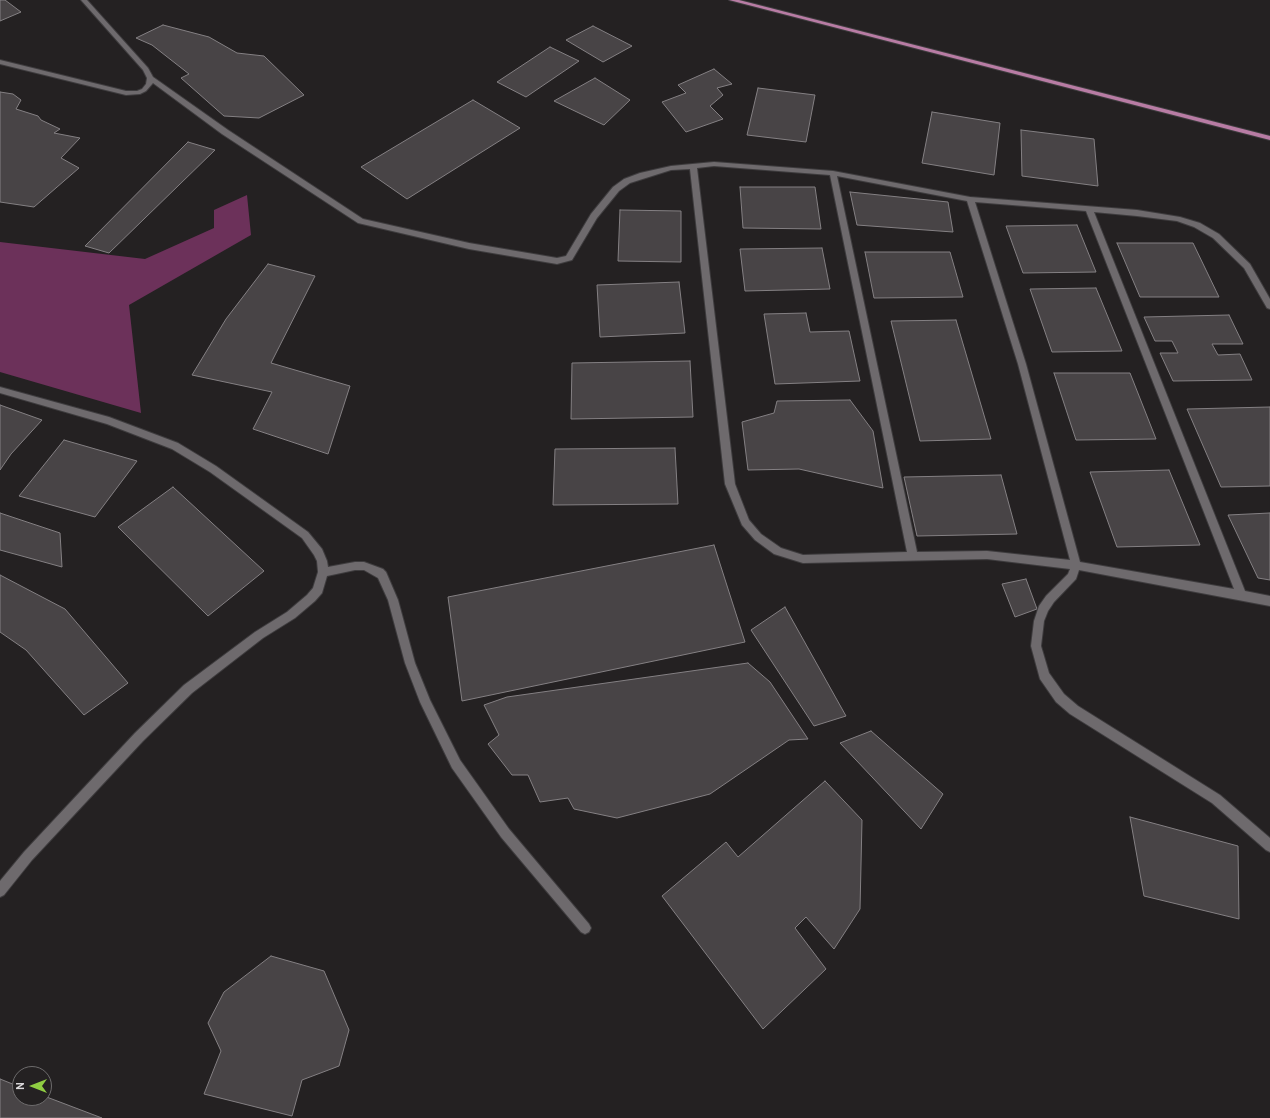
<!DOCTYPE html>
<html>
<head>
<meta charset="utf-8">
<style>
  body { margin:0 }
  #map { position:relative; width:1270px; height:1118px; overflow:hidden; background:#242122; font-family:Overpass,sans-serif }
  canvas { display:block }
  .north { position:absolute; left:12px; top:1066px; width:40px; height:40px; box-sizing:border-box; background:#242122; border:1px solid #6d6b6c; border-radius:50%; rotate:270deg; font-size:11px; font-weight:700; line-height:16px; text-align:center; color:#dbd9db }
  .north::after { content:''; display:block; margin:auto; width:14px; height:18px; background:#8fcd42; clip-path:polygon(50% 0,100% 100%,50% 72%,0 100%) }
</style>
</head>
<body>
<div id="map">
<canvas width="1270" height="1118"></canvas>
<div class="north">N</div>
</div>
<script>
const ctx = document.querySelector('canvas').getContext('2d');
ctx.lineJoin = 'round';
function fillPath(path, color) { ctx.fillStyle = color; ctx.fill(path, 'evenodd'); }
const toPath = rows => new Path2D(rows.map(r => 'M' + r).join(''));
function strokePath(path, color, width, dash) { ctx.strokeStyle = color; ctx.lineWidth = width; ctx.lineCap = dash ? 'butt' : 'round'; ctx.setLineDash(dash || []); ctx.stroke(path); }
fillPath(toPath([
  [247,195,251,235,129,305,141,413,0,372,0,242,145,259,214,228,214,210]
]), '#6c315a');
const building = toPath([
  [0,0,5,0,21,12,0,21,0,0],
  [163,25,209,37,237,53,264,56,304,95,259,118,224,116,181,78,189,74,152,45,136,38,163,25],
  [593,26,632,46,603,62,566,40,593,26],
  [550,47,579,61,526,97,497,82,550,47],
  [714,69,732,84,717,88,723,95,710,106,723,119,686,132,662,102,686,93,678,85,714,69],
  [595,78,630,100,604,125,554,101,595,78],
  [758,88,815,95,806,142,747,135,758,88],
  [0,92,13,94,21,100,16,109,38,116,41,120,60,129,54,133,80,138,61,158,79,168,34,207,0,202,0,92],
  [473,100,520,128,407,199,361,167,473,100],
  [932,112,1000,123,994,175,922,163,932,112],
  [1021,130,1094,139,1098,186,1022,176,1021,130],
  [188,142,215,150,109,253,85,246,188,142],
  [740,187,815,187,821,229,743,228,740,187],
  [850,192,948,202,953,232,857,225,850,192],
  [620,210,681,211,681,262,618,261,620,210],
  [1077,225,1096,272,1023,273,1006,226,1077,225],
  [1117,243,1193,243,1219,297,1140,297,1117,243],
  [822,248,830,289,745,291,740,249,822,248],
  [865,252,950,252,963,297,874,298,865,252],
  [268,264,315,276,271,363,350,386,328,454,253,429,272,392,192,375,226,319,268,264],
  [679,282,685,333,600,337,597,285,679,282],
  [1096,288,1122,351,1052,352,1030,289,1096,288],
  [806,313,810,332,849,331,860,381,775,384,764,314,806,313],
  [1229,315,1243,344,1212,344,1218,355,1240,354,1252,380,1173,381,1160,353,1178,353,1172,341,1155,341,1144,317,1229,315],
  [956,320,991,439,920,441,891,321,956,320],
  [690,361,693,417,571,419,572,363,690,361],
  [1054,373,1130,373,1156,439,1076,440,1054,373],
  [850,400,873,431,883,488,799,469,748,470,742,422,774,413,777,401,850,400],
  [0,405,42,420,11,454,0,470,0,405],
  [1270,407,1270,486,1221,487,1187,409,1270,407],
  [64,440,137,461,95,517,19,496,64,440],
  [675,448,678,504,553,505,555,449,675,448],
  [1169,470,1200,545,1117,547,1090,472,1169,470],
  [1001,475,1017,534,917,536,904,477,1001,475],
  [173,487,264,571,208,616,118,527,173,487],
  [0,513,60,533,62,567,0,550,0,513],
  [1270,513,1270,580,1258,578,1228,515,1270,513],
  [714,545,745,642,462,701,448,597,714,545],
  [0,575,65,609,128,683,84,715,26,650,0,632,0,575],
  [1026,579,1037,609,1015,617,1002,584,1026,579],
  [785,607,846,716,814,726,751,630,785,607],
  [748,663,770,682,808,739,789,740,710,794,617,818,574,809,568,798,540,802,528,775,512,775,488,744,499,735,484,705,507,697,748,663],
  [871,731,943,794,921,829,840,743,871,731],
  [825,781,862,820,860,909,834,949,806,917,795,928,826,969,763,1029,662,896,726,842,738,857,825,781],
  [1130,817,1238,846,1239,919,1144,896,1130,817],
  [271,956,324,971,349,1030,339,1066,302,1080,292,1116,204,1094,221,1051,208,1023,224,992,271,956],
  [0,1079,20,1087,20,1098,44,1098,44,1096,102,1118,0,1118,0,1079]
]);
fillPath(building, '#484446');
strokePath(building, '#848083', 1);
const minor = toPath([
  [81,0,87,0,148,68,153,77,228,130,363,219,469,243,557,258,566,256,591,214,613,187,624,179,640,173,671,166,714,162,833,171,970,197,1137,210,1180,217,1200,223,1219,234,1250,264,1270,299,1270,309,1267,308,1244,268,1213,238,1194,227,1177,221,1137,216,1094,212,1245,591,1270,596,1270,606,1079,570,1076,579,1054,602,1048,611,1044,621,1041,646,1049,673,1064,694,1078,706,1220,795,1270,838,1270,852,1266,850,1212,803,1070,714,1056,702,1040,679,1031,646,1034,621,1039,606,1046,596,1068,574,1070,569,987,559,803,563,774,554,755,540,742,525,725,484,690,169,671,170,630,183,619,191,597,218,572,260,557,264,469,249,358,223,222,134,153,83,146,91,140,94,126,95,0,64,0,60,126,91,137,91,142,89,146,84,147,78,143,70,81,0],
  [714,166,830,175,907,552,803,555,781,548,761,534,749,520,735,484,697,168,714,166],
  [837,176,967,201,1018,364,1070,560,987,551,917,552,837,176],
  [975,202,1086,211,1234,589,1080,562,1026,364,975,202],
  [0,387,109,417,178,443,216,466,308,532,322,549,327,561,328,567,355,562,364,562,383,569,386,572,398,600,415,663,430,700,460,760,509,829,589,924,591,928,589,932,585,934,581,932,501,837,452,768,420,702,405,663,388,600,378,578,364,570,355,570,327,576,322,593,315,601,295,618,263,638,192,693,143,741,32,860,4,895,0,897,0,881,24,852,135,733,184,685,255,632,287,612,307,595,313,588,318,572,317,561,314,555,302,538,210,472,172,449,107,424,0,393,0,387]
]);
const major = toPath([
  [729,0,739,0,1270,136,1270,140,729,0]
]);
strokePath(minor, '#3e3c3e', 2);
strokePath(major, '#3e3c3e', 2);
fillPath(minor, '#6e6a6d');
fillPath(major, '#b87ca4');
</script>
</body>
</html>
